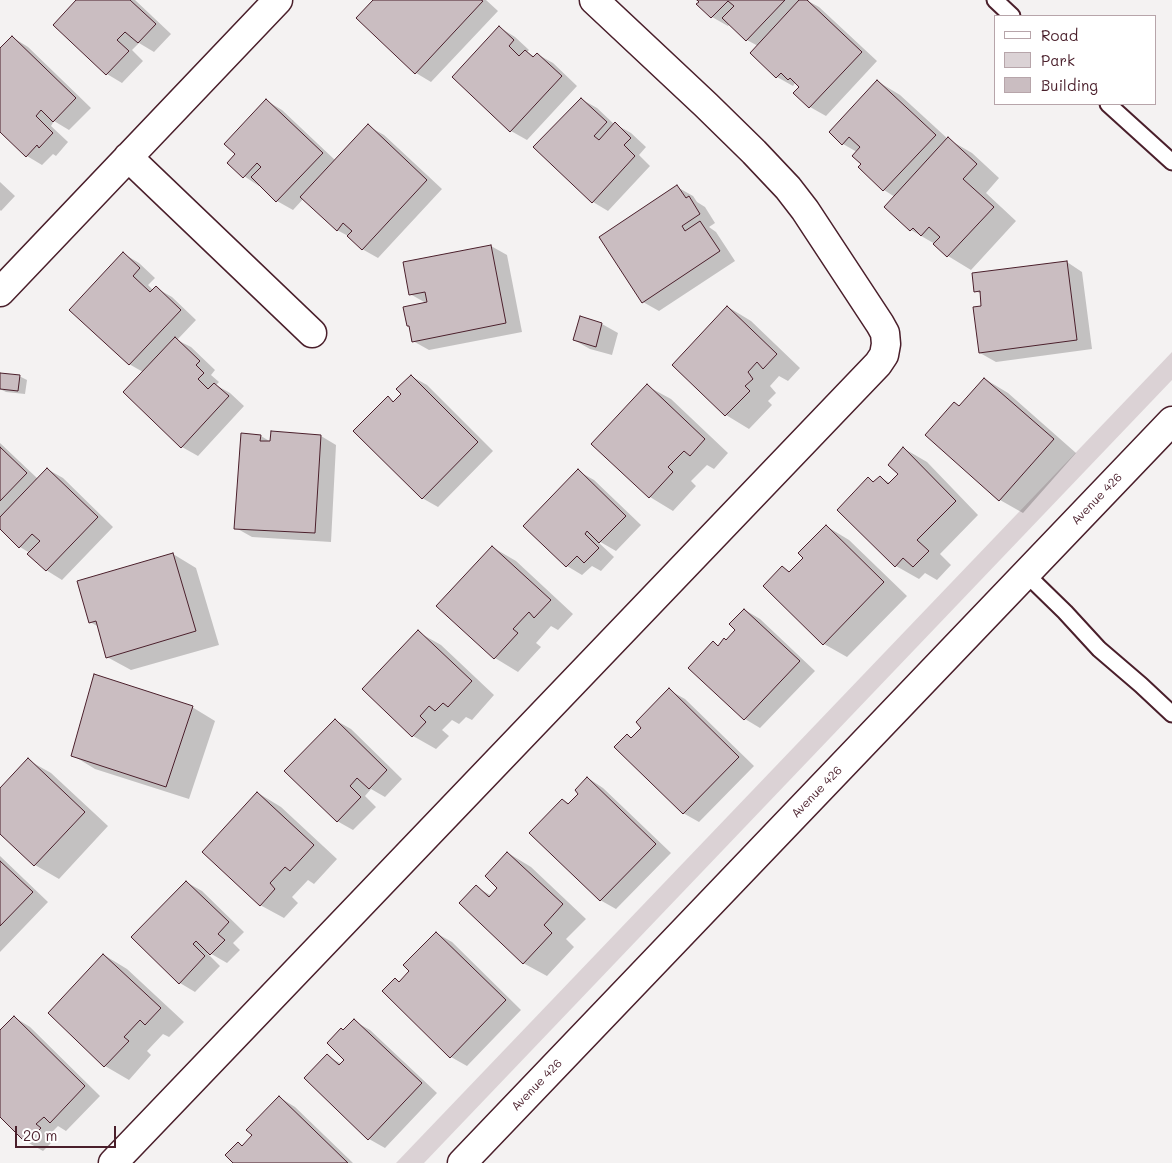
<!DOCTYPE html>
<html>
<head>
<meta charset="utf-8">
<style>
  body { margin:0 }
  #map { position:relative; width:1172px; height:1163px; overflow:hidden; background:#f4f2f2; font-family:Mali,sans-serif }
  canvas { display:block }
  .legend { position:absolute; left:994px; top:15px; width:162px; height:90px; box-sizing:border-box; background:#fff; border:1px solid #b7a5aa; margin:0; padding:6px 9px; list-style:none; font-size:15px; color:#4a1f2b }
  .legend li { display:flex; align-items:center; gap:10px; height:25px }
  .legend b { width:25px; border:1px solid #b7a5aa }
  .scale { position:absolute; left:15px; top:1126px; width:101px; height:22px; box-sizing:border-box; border:2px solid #4a1f2b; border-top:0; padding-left:6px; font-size:15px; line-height:18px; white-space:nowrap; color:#4a1f2b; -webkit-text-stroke:4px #fff; paint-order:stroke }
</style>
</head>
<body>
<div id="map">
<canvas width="1172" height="1163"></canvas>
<ul class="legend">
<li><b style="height:6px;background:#fff"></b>Road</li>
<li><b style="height:14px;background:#dbd2d5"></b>Park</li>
<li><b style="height:14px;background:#cabdc1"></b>Building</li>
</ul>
<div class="scale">20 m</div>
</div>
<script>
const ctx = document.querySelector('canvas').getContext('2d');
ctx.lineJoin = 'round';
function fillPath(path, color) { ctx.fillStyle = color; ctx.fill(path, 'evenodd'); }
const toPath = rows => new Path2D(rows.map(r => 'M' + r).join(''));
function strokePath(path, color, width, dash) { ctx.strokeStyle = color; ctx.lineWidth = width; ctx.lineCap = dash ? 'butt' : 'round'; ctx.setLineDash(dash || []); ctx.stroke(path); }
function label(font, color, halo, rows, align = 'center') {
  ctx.font = font + ' Mali,sans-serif'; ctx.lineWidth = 4; ctx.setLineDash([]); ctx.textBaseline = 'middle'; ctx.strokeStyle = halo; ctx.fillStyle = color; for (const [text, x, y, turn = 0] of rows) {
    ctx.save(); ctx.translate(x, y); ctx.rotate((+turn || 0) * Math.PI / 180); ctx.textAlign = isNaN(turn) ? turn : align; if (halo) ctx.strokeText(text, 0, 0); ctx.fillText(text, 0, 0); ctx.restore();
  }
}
fillPath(toPath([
  [1172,352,1172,380,424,1163,396,1163]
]), '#dbd2d5');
fillPath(toPath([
  [78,0,135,0,171,34,154,52,139,43,132,50,143,61,122,83,107,74],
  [375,0,486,0,498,11,431,82,416,73],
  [699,0,809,0,808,1,819,7,877,61,826,116,810,107,795,93,801,87,795,83,793,86,777,77,758,46,747,40,730,24,728,26,712,17,698,4,700,2],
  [499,27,515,37,529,50,527,52,535,57,537,54,553,63,577,86,527,140,511,131],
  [12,37,28,47,91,108,69,130,54,121,51,126,68,142,56,156,53,154,42,165,27,156,0,130,0,50],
  [877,81,900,95,948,139,972,153,999,178,986,193,1016,221,971,270,948,256,935,244,911,230,895,197,884,190,860,167,862,164,857,152,843,144],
  [581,99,597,108,615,125,615,124,631,133,646,147,639,155,650,166,608,211,593,202],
  [267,101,282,110,336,161,368,126,384,135,442,189,378,258,362,249,350,237,337,230,304,198,293,210,277,201,260,185,259,186,244,176,237,154],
  [0,182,15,196,1,211,0,210],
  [677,187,693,196,697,202,705,207,715,223,709,227,716,232,735,261,659,311,643,302],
  [491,246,507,255,522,332,429,350,413,341,410,327,408,326,426,303,410,294],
  [124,254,139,263,155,278,148,285,153,290,156,288,172,297,196,320,177,340,191,347,215,370,211,375,219,382,216,385,230,393,244,406,198,456,182,447,143,372,129,364],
  [1067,262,1082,272,1092,349,996,362,980,353,983,307,981,294,976,291],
  [728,307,751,321,800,368,788,381,779,376,770,386,776,393,768,401,772,405,749,429,726,415,673,365],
  [581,318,602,324,618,333,612,355,590,349,574,340],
  [19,376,27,380,25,394,6,392,0,389],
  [411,376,427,385,493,451,438,507,422,498,388,398,395,402,403,394],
  [985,379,1008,393,1076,453,1023,513,1000,500,960,407],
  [647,386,671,399,728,453,714,469,707,465,691,481,696,486,673,511,650,497],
  [261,436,271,442,321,436,336,445,331,542,252,537,236,528],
  [0,443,38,479,47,469,63,478,113,527,62,580,46,570,30,553,20,547,0,527],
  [903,448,927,462,978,515,940,554,951,565,937,580,925,573,919,579,896,566,869,479,875,482,880,477,890,483,900,474],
  [578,471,594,480,641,525,616,551,597,540,597,541,614,557,601,571,592,566,582,575,567,566],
  [826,526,849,540,907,596,847,657,824,644,783,568,791,572,805,558],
  [492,547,516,561,573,614,558,630,551,626,536,643,541,647,518,672,495,658,438,605],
  [173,554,196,568,219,645,131,670,107,657,99,627,90,622],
  [745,610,760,619,815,671,760,728,745,719,690,667,713,643,719,646,727,641,737,630],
  [418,632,441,645,494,695,472,720,466,717,459,724,452,720,442,730,449,736,436,749,413,736],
  [669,690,685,699,754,766,699,822,683,813,632,739,643,728],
  [192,707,215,721,189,799,95,769,72,755],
  [335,720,351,729,402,779,385,797,371,789,365,796,376,807,353,830,337,821],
  [28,760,51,773,108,826,59,879,35,865,0,833,0,790],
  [588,778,603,788,671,853,616,909,600,900,563,800,570,804,580,794],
  [258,793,281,807,337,859,314,884,308,880,292,897,298,903,284,918,260,905],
  [508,853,531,867,586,919,566,939,574,947,547,976,523,963,476,887,492,896,499,888],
  [0,856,48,902,0,952],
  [186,882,202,891,244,932,233,943,240,950,227,963,208,952,207,953,220,966,195,992,180,983],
  [436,933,452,942,521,1010,467,1066,451,1057,395,979,400,982,410,971],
  [104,955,127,969,184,1022,169,1037,163,1034,147,1051,151,1055,129,1080,105,1066,49,1013],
  [14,1017,30,1027,100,1096,66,1131,58,1126,51,1133,56,1138,43,1151,27,1142,0,1116,0,1032],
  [354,1021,370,1030,437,1093,385,1148,369,1139,327,1056,342,1064,346,1060,344,1031],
  [279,1097,295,1107,353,1163,235,1163,238,1143,243,1146,254,1135]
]), '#0003');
const building = toPath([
  [76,0,130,0,156,24,138,43,125,32,117,40,129,51,106,75,53,25,76,0],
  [373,0,481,0,483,1,415,74,356,18,373,0],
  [697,0,785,0,746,41,722,18,734,6,728,1,711,18,696,4,699,2,697,0],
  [799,0,807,0,862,52,809,108,793,93,799,87,790,78,788,80,781,73,776,78,750,53,799,0],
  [499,26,514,40,509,46,519,56,525,50,533,57,537,53,562,76,510,132,452,77,499,26],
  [12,36,76,98,53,122,41,110,36,116,53,133,39,148,37,145,26,157,0,132,0,48,12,36],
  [877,80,936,135,883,191,858,167,861,164,852,156,860,147,849,137,842,145,829,132,877,80],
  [581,98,607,122,594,136,599,140,615,122,631,138,624,145,635,156,592,203,533,147,581,98],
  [266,99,323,153,276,202,251,177,261,167,257,163,243,178,227,163,235,154,224,144,266,99],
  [368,124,427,180,362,250,347,236,352,231,343,223,337,231,300,197,368,124],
  [948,137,977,164,963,179,994,207,947,257,933,244,940,237,929,227,921,236,913,228,910,231,884,207,948,137],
  [677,185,686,198,689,196,700,214,682,226,685,231,700,221,720,251,642,303,599,237,677,185],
  [491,245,506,323,412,342,409,326,407,326,403,307,427,302,425,292,409,295,403,262,491,245],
  [123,252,140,268,133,276,150,292,156,286,181,310,129,365,69,310,123,252],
  [1067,261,1077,340,979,353,973,307,981,306,980,291,974,292,972,273,1067,261],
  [727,306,777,354,763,369,757,362,748,372,753,379,745,386,750,391,725,416,672,365,727,306],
  [580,316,602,323,596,347,573,340,580,316],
  [175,337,200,361,196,365,204,373,198,379,208,389,214,383,229,396,181,448,123,392,175,337],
  [0,373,20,375,18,391,0,389,0,373],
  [411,375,478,442,422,499,353,431,388,396,393,402,401,394,396,389,411,375],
  [984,378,1054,439,999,501,925,435,954,402,959,406,984,378],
  [647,384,705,439,690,456,684,451,668,467,673,472,649,498,591,444,647,384],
  [271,431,321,435,315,533,234,529,241,433,261,435,260,441,270,441,271,431],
  [0,447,27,473,0,501,0,447],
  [903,447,956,501,917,540,929,551,913,567,903,558,895,567,837,510,868,477,873,482,880,476,888,484,898,474,888,465,903,447],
  [47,468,98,517,46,571,27,554,40,541,32,534,19,548,0,529,0,517,47,468],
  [578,469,626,516,599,543,587,531,585,534,599,548,584,563,577,556,566,567,523,526,578,469],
  [826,525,884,582,823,645,763,586,782,566,789,572,803,558,798,553,826,525],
  [492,546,551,600,534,618,529,612,513,629,518,633,494,659,436,606,492,546],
  [173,553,196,631,106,658,96,621,89,623,77,581,173,553],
  [744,609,800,661,744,720,688,668,713,641,718,646,724,638,726,640,735,630,729,624,744,609],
  [418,630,472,681,448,707,443,703,435,711,429,706,420,716,426,722,412,737,362,689,418,630],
  [94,674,193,706,166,787,71,756,94,674],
  [669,688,739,757,683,814,614,747,627,734,631,738,641,728,636,722,669,688],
  [335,719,387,770,369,789,357,778,350,786,361,797,337,822,284,771,335,719],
  [28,758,85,812,34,866,0,834,0,788,28,758],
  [587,777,656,844,600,901,529,833,562,799,568,804,578,794,575,790,587,777],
  [257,792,314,845,290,871,285,867,270,883,275,889,260,906,202,852,257,792],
  [507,852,563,904,544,925,552,933,523,964,459,903,476,885,489,897,497,888,485,876,507,852],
  [0,861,33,892,0,926,0,861],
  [186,881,229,922,218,934,225,940,210,955,196,941,193,944,205,956,179,984,131,937,186,881],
  [436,932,506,1000,450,1058,382,991,395,978,399,982,409,971,403,965,436,932],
  [103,954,161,1008,145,1025,140,1020,124,1037,129,1041,104,1067,48,1013,103,954],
  [14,1016,85,1086,50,1123,44,1117,36,1124,41,1128,26,1143,0,1117,0,1030,14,1016],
  [354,1019,422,1083,368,1140,304,1078,327,1054,339,1065,344,1060,327,1043,341,1028,343,1030,354,1019],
  [279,1096,348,1163,233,1163,225,1155,238,1142,242,1146,252,1135,246,1130,279,1096]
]);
fillPath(building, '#cabdc1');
strokePath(building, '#4a1f2b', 1);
const lane = toPath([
  [995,0,1012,16],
  [1108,104,1172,162],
  [1026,574,1065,612,1099,649,1141,685,1172,714]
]);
const street = toPath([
  [128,157,312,333],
  [0,292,278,0],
  [113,1163,878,364,884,355,886,344,885,333,880,324,805,210,788,188,754,152,706,105,594,0],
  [462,1163,1172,421]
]);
strokePath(lane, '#4a1f2b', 19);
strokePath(street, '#4a1f2b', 31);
strokePath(lane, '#fff', 15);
strokePath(street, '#fff', 28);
label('12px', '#4a1f2b', '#fff', [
  ["Avenue 426",1097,499,-46],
  ["Avenue 426",817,792,-46],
  ["Avenue 426",537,1085,-46]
]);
</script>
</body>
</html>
